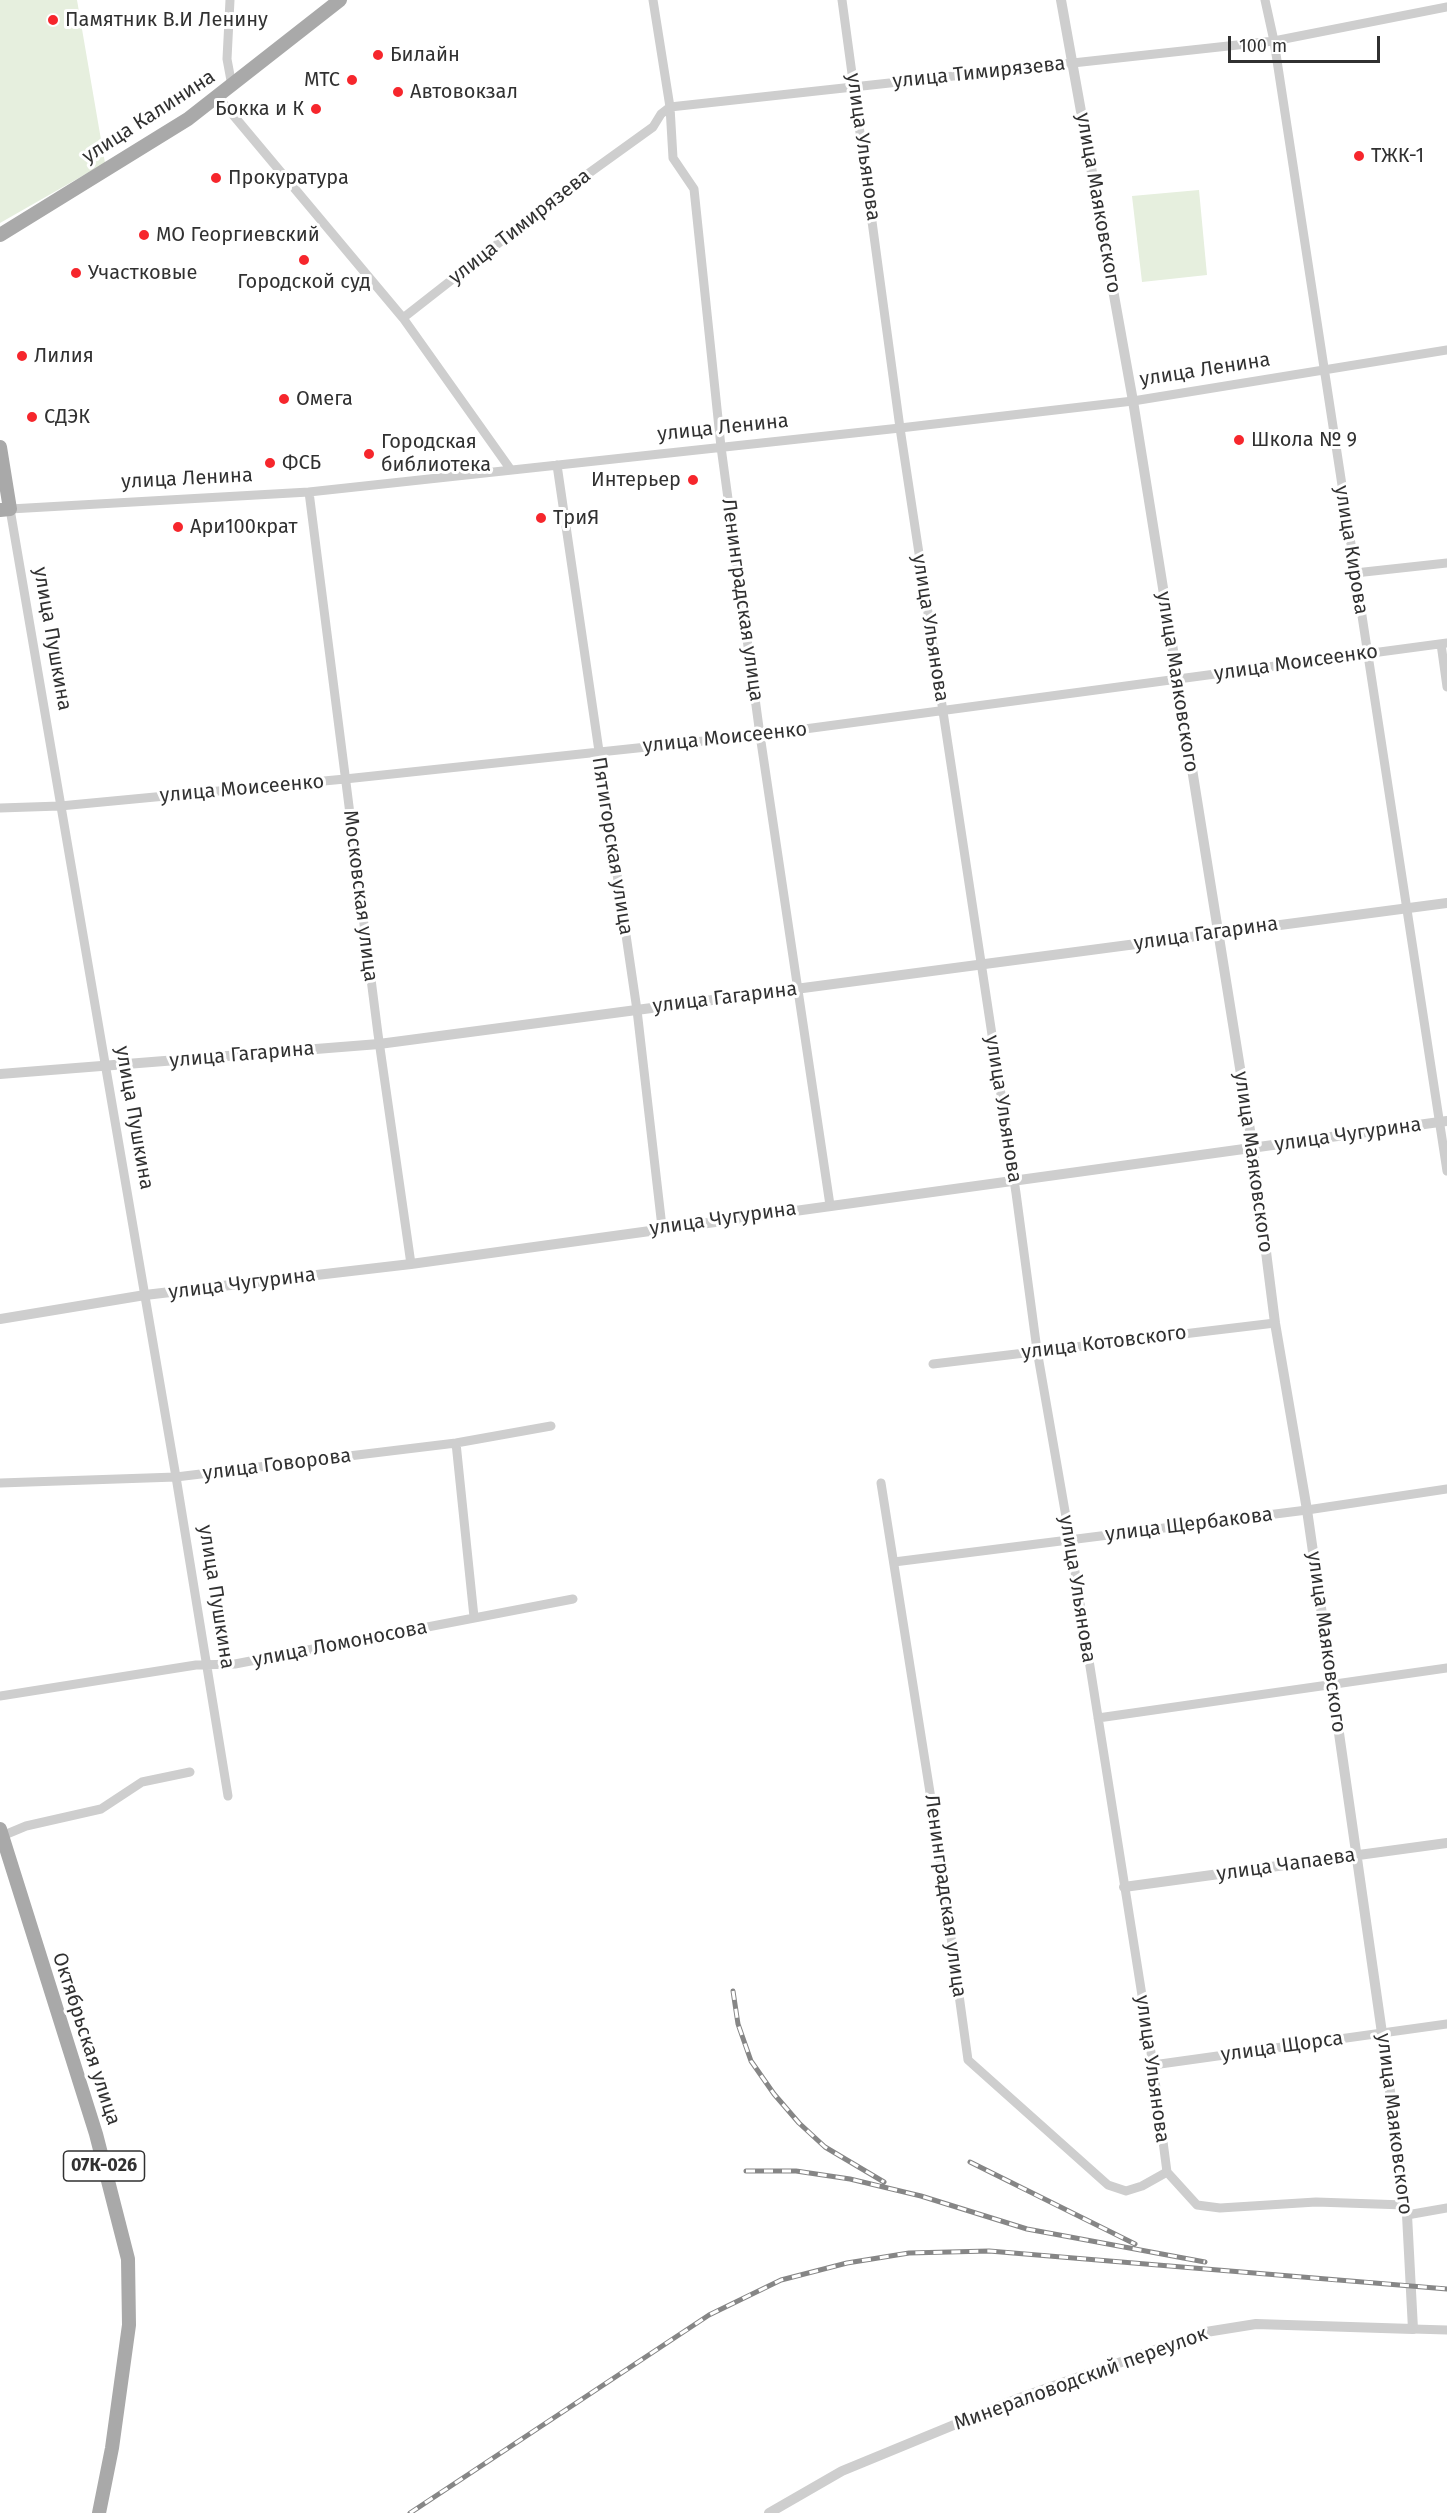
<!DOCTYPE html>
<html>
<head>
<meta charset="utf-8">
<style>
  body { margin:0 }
  #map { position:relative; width:1447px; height:2513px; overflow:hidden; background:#fff; font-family:"Fira Sans",sans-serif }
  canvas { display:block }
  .scale { position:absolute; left:1228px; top:36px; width:152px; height:27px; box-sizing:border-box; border:3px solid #313131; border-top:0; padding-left:8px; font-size:18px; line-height:21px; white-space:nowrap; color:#313131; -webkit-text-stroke:4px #fff; paint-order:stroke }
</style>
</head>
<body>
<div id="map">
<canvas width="1447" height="2513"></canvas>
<div class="scale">100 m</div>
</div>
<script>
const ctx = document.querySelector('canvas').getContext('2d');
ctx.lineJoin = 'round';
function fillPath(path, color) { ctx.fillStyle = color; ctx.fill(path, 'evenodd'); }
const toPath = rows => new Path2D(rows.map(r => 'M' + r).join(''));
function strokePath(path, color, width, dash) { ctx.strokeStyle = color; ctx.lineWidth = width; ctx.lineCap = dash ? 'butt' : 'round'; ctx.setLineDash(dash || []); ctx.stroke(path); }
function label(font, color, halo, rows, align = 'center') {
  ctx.font = font + ' "Fira Sans",sans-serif'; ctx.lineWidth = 6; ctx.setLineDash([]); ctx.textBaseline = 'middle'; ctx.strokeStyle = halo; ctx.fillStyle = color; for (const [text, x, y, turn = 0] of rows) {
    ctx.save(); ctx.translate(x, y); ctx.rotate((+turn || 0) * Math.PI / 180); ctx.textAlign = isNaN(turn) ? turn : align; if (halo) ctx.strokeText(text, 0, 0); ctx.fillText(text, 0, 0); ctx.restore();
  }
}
fillPath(toPath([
  [0,0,77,0,105,163,0,223],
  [1199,190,1207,275,1142,282,1132,196]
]), '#e6efde');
strokePath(toPath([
  [230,0,227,59,232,86],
  [653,0,670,107,673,158,694,189,721,447,760,735,830,1205],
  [842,0,900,428,1016,1193,1037,1350,1070,1540,1153,2065,1167,2172,1197,2205,1220,2208,1316,2202,1405,2205],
  [1265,0,1274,41,1447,1171],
  [218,97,403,318,511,470],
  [403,318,578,181,653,127,661,114,670,107,1274,41,1447,7],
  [557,465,637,1010,662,1227],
  [309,492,378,1034,411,1264],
  [1355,573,1447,563],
  [1441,644,1447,687],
  [0,808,60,806,345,779,760,735,1447,643],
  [933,1364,1275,1323],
  [456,1443,474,1617],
  [0,1483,176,1477,456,1443,551,1426],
  [881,1483,938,1843,968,2060,1108,2185,1126,2191,1142,2186,1167,2172],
  [894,1562,1307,1510,1447,1489],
  [0,1696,196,1665,235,1664,573,1599],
  [1098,1718,1447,1668],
  [228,1796,176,1477,10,509,309,492,900,428,1133,401,1447,350],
  [2,1836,26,1826,101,1809,142,1782,190,1772],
  [1153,2065,1447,2024],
  [1407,2215,1447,2208],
  [1413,2329,1447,2330]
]), '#cecece', 9);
strokePath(toPath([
  [0,1074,379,1044,1447,903],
  [0,1319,145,1295,411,1264,1447,1121],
  [1124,1887,1447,1843],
  [769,2513,842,2471,1017,2399,1206,2332,1256,2324,1413,2329,1407,2215,1382,2033,1307,1510,1275,1323,1253,1149,1133,401,1061,0]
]), '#cecece', 10);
strokePath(toPath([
  [0,235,188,119,340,0],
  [0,447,10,509,0,510],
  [0,1829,96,2134,128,2259,129,2325,112,2448,99,2513]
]), '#a9a9a9', 14);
const rail = toPath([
  [733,1991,738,2024,751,2061,774,2094,799,2123,825,2147,884,2182],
  [970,2162,1135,2244],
  [746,2171,796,2171,850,2179,921,2196,1027,2229,1205,2262],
  [410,2513,709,2315,781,2280,847,2263,909,2253,989,2251,1447,2289]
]);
strokePath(rail, '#868686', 5);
strokePath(rail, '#fff', 3, [9]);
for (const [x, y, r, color] of [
  [53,20,6,"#f6262c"],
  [378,55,6,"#f6262c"],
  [352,80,6,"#f6262c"],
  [398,92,6,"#f6262c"],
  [316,109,6,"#f6262c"],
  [1359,156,6,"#f6262c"],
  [216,178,6,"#f6262c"],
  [144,235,6,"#f6262c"],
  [304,260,6,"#f6262c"],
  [76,273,6,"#f6262c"],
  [22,356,6,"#f6262c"],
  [284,399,6,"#f6262c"],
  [32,417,6,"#f6262c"],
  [1239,440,6,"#f6262c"],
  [369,454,6,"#f6262c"],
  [270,463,6,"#f6262c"],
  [693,480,6,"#f6262c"],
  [541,518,6,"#f6262c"],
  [178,527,6,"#f6262c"]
]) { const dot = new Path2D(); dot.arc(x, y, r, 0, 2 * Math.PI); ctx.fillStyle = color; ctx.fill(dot); strokePath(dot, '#fff', 2); }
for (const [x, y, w] of [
  [104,2166,81]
]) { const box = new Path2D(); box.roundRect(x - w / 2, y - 15, w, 30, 4.5); ctx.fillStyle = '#fff'; ctx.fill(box); strokePath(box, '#313131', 1.5); }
label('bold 18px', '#313131', null, [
  ["07К-026",104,2166]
]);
label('20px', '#313131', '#fff', [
  ["Памятник В.И Ленину",65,20],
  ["Билайн",390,55],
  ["МТС",340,80,"right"],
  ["Автовокзал",410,92],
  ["Бокка и К",304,109,"right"],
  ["ТЖК-1",1371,156],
  ["Прокуратура",228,178],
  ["МО Георгиевский",156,235],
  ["Участковые",88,273],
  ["Городской суд",304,282,"center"],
  ["Лилия",34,356],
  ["Омега",296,399],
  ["СДЭК",44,417],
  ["Школа № 9",1251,440],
  ["Городская",381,442],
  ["библиотека",381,465],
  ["ФСБ",282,463],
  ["Интерьер",681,480,"right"],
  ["ТриЯ",553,518],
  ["Ари100крат",190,527]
], 'left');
label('20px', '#313131', '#fff', [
  ["улица Тимирязева",979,73,-6],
  ["улица Калинина",149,117,-33],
  ["улица Ульянова",863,147,82],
  ["улица Маяковского",1098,203,80],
  ["улица Тимирязева",520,227,-38],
  ["улица Ленина",1205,370,-9],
  ["улица Ленина",723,428,-6],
  ["улица Ленина",187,479,-3],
  ["улица Кирова",1351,550,81],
  ["Ленинградская улица",742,600,82],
  ["улица Ульянова",930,628,81],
  ["улица Пушкина",52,639,80],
  ["улица Моисеенко",1296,663,-8],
  ["улица Маяковского",1177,682,81],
  ["улица Моисеенко",725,738,-6],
  ["улица Моисеенко",242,789,-5],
  ["Пятигорская улица",612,846,81],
  ["Московская улица",360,896,83],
  ["улица Гагарина",1206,934,-8],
  ["улица Гагарина",725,998,-7],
  ["улица Гагарина",242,1055,-5],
  ["улица Ульянова",1003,1109,81],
  ["улица Пушкина",134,1118,80],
  ["улица Чугурина",1348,1135,-8],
  ["улица Маяковского",1253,1162,82],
  ["улица Чугурина",723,1219,-8],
  ["улица Чугурина",242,1284,-7],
  ["улица Котовского",1104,1343,-7],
  ["улица Говорова",277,1465,-7],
  ["улица Щербакова",1189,1525,-7],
  ["улица Ульянова",1077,1589,81],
  ["улица Пушкина",216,1597,81],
  ["улица Маяковского",1326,1642,82],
  ["улица Ломоносова",340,1644,-11],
  ["улица Чапаева",1286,1865,-8],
  ["Ленинградская улица",945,1896,82],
  ["Октябрьская улица",86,2039,72],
  ["улица Щорса",1282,2047,-8],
  ["улица Ульянова",1152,2069,82],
  ["улица Маяковского",1394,2124,83],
  ["Минераловодский переулок",1081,2379,-20]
]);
</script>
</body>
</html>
